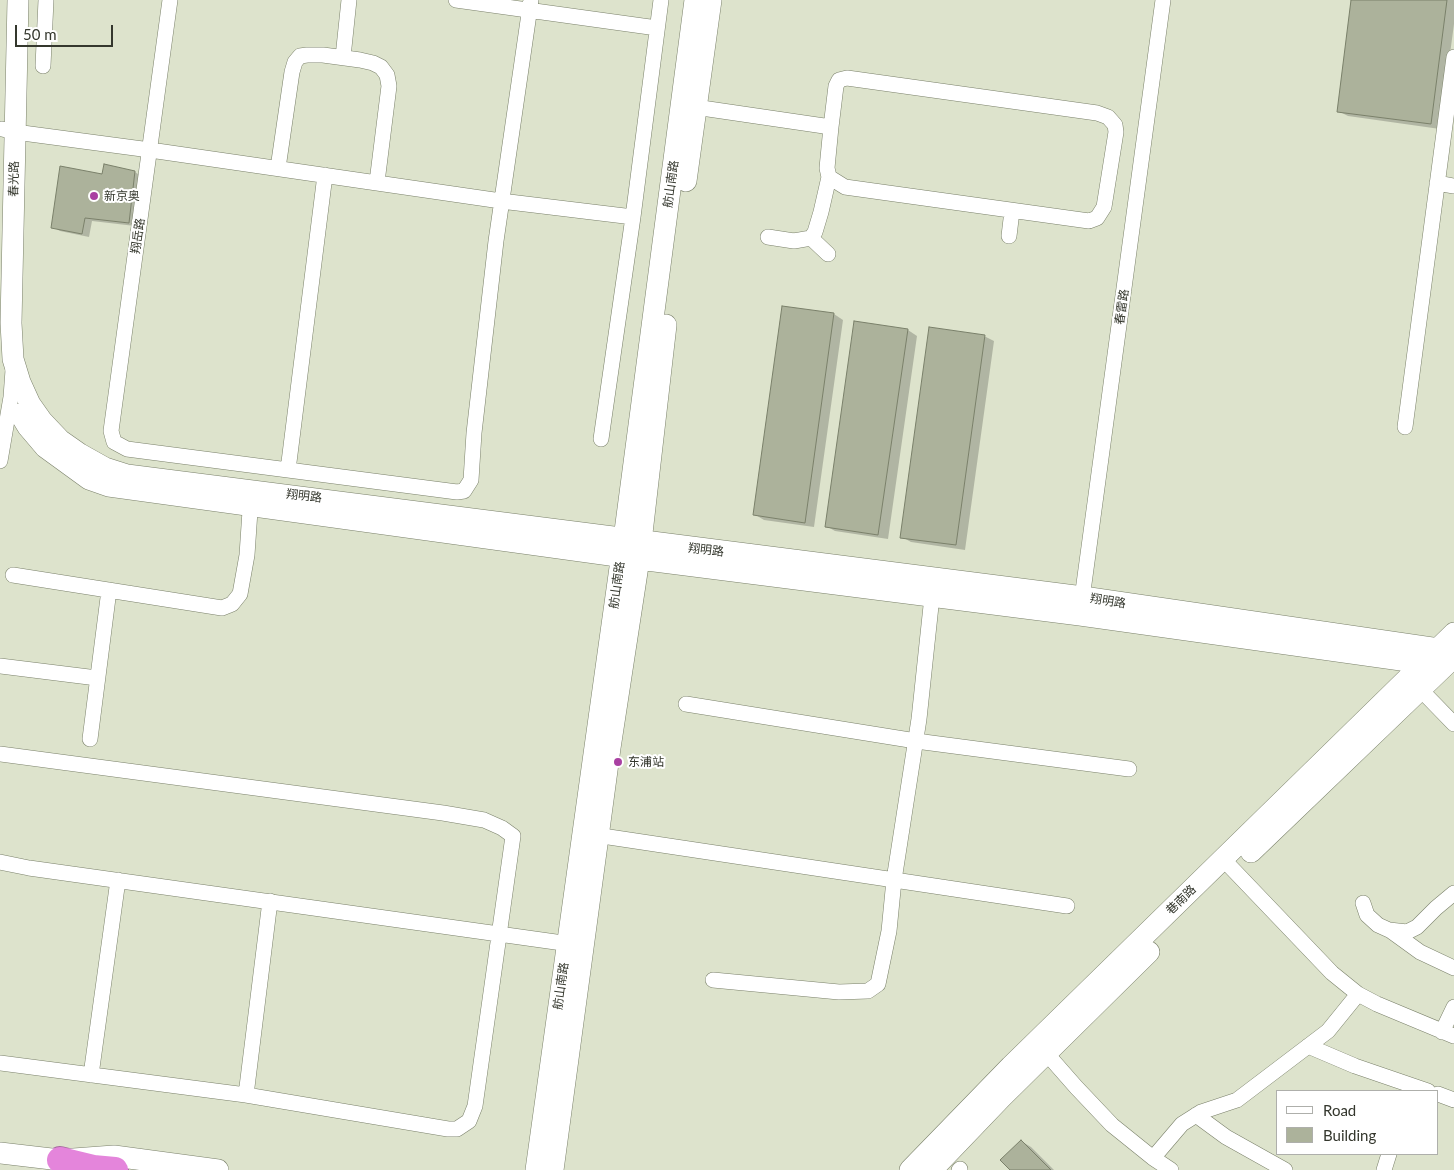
<!DOCTYPE html>
<html>
<head>
<meta charset="utf-8">
<style>
  body { margin:0 }
  #map { position:relative; width:1454px; height:1170px; overflow:hidden; background:#dde3cc; font-family:Lato,sans-serif }
  canvas { display:block }
  .legend { position:absolute; left:1276px; top:1090px; width:162px; height:65px; box-sizing:border-box; background:#fff; border:1px solid #aeafab; margin:0; padding:6px 9px; list-style:none; font-size:15px; color:#34372d }
  .legend li { display:flex; align-items:center; gap:10px; height:25px }
  .legend b { width:25px; border:1px solid #aeafab }
  .scale { position:absolute; left:15px; top:25px; width:98px; height:22px; box-sizing:border-box; border:2px solid #34372d; border-top:0; padding-left:6px; font-size:15px; line-height:18px; white-space:nowrap; color:#34372d; -webkit-text-stroke:4px #fff; paint-order:stroke }
</style>
</head>
<body>
<div id="map">
<canvas width="1454" height="1170"></canvas>
<ul class="legend">
<li><b style="height:6px;background:#fff"></b>Road</li>
<li><b style="height:14px;background:#acb29b"></b>Building</li>
</ul>
<div class="scale">50 m</div>
</div>
<script>
const ctx = document.querySelector('canvas').getContext('2d');
ctx.lineJoin = 'round';
function fillPath(path, color) { ctx.fillStyle = color; ctx.fill(path, 'evenodd'); }
const toPath = rows => new Path2D(rows.map(r => 'M' + r).join(''));
function strokePath(path, color, width, dash) { ctx.strokeStyle = color; ctx.lineWidth = width; ctx.lineCap = dash ? 'butt' : 'round'; ctx.setLineDash(dash || []); ctx.stroke(path); }
function label(font, color, halo, rows, align = 'center') {
  ctx.font = font + ' Lato,"Noto Sans SC",sans-serif'; ctx.lineWidth = 4; ctx.setLineDash([]); ctx.textBaseline = 'middle'; ctx.strokeStyle = halo; ctx.fillStyle = color; for (const [text, x, y, turn = 0] of rows) {
    ctx.save(); ctx.translate(x, y); ctx.rotate((+turn || 0) * Math.PI / 180); ctx.textAlign = isNaN(turn) ? turn : align; if (halo) ctx.strokeText(text, 0, 0); ctx.fillText(text, 0, 0); ctx.restore();
  }
}
fillPath(toPath([
  [1353,0,1454,0,1454,24,1440,129,1348,116,1338,111],
  [135,172,141,176,135,226,92,221,89,237,60,231,53,227,103,176],
  [783,307,834,314,843,320,814,527,764,520,754,514],
  [856,323,908,330,917,336,888,539,835,531,826,526],
  [984,336,994,341,965,550,911,542,902,537],
  [1021,1141,1031,1147,1054,1170,1012,1170]
]), '#0003');
const building = toPath([
  [1351,0,1447,0,1431,124,1337,112,1351,0],
  [104,164,135,171,129,223,85,218,82,234,51,228,60,166,102,174,104,164],
  [782,306,834,313,805,523,753,515,782,306],
  [854,321,908,329,878,535,825,527,854,321],
  [929,327,985,335,956,545,900,538,929,327],
  [1021,1140,1051,1170,1010,1170,1000,1160,1021,1140]
]);
fillPath(building, '#acb29b');
strokePath(building, '#7a806a', 1);
const street = toPath([
  [170,0,111,431,114,442,127,449,457,492,464,491,471,480,474,433,496,241,531,0],
  [456,0,657,28],
  [343,57,349,0],
  [43,66,46,0],
  [688,106,831,127,827,168,829,177,845,187,1089,221,1097,218,1104,207,1116,132,1115,125,1108,117,1097,113,847,78,839,80,836,86,831,127],
  [2,129,15,132,150,150,501,201,633,217],
  [278,168,292,72,295,62,300,56,307,55,323,55,360,60,373,63,381,67,387,75,389,86,377,182],
  [1437,183,1454,186],
  [1009,236,1012,211],
  [768,237,794,241,811,238,815,232,821,212,829,177],
  [811,238,828,254],
  [1405,427,1454,57],
  [601,439,633,217,661,0],
  [0,461,11,397,13,370],
  [288,470,325,175],
  [13,575,222,608,232,604,240,594,247,555,251,496],
  [1081,606,1163,0],
  [0,666,97,678],
  [1412,684,1420,689,1454,724],
  [686,704,916,741,1129,769],
  [90,739,109,590],
  [0,754,443,813,484,820,502,828,513,836,475,1106,469,1121,457,1129,448,1129,246,1095,0,1063],
  [589,834,1067,906],
  [1223,859,1332,973,1358,994,1377,1004,1454,1036],
  [0,862,29,868,577,945],
  [1363,903,1367,915,1378,925,1389,930,1407,932,1417,927,1436,908,1454,893],
  [1391,931,1420,952,1454,968],
  [713,980,839,992,868,991,878,984,889,931,894,880,919,719,933,587],
  [1442,1032,1454,1007],
  [1040,1046,1076,1087,1112,1125,1153,1158,1171,1170],
  [1308,1046,1355,1066,1428,1091],
  [91,1075,118,880],
  [1438,1094,1454,1100],
  [246,1095,270,901],
  [1196,1115,1226,1137,1285,1170],
  [1153,1158,1182,1124,1201,1112,1237,1100,1328,1031,1358,994],
  [959,1170,960,1169],
  [1384,1170,1389,1154]
]);
const secondary = toPath([
  [18,0,11,323,13,359,20,382,30,404,42,421,60,440,80,454,105,468,127,475,1083,597,1454,651],
  [686,181,711,0],
  [20,414,28,427,45,447,89,479,109,486,639,559,1080,615,1444,666],
  [1251,852,1451,660],
  [0,1153,60,1160,114,1156,218,1170],
  [536,1170,624,539,695,0],
  [553,1170,610,748,639,559,666,325],
  [910,1170,1011,1066,1454,633],
  [932,1170,1002,1097,1149,952]
]);
const highway = toPath([
  [60,1160,93,1168,115,1170]
]);
strokePath(street, '#7a806a', 16);
strokePath(secondary, '#7a806a', 22);
strokePath(highway, '#a66a9e', 28);
strokePath(street, '#fff', 15);
strokePath(secondary, '#fff', 21);
strokePath(highway, '#e485db', 26);
for (const [x, y, r, color] of [
  [94,196,5,"#a940a2"],
  [618,762,5,"#a940a2"]
]) { const dot = new Path2D(); dot.arc(x, y, r, 0, 2 * Math.PI); ctx.fillStyle = color; ctx.fill(dot); strokePath(dot, '#fff', 2); }
label('12px', '#34372d', '#fff', [
  ["春光路",14,179,-89],
  ["舫山南路",671,184,-82],
  ["翔岳路",138,236,-82],
  ["春雷路",1122,307,-82],
  ["翔明路",304,496,7],
  ["翔明路",706,550,7],
  ["舫山南路",617,585,-82],
  ["翔明路",1108,601,9],
  ["巷南路",1181,900,-44],
  ["舫山南路",561,986,-82]
]);
label('12px', '#34372d', '#fff', [
  ["新京奥",104,196],
  ["东浦站",628,762]
], 'left');
</script>
</body>
</html>
